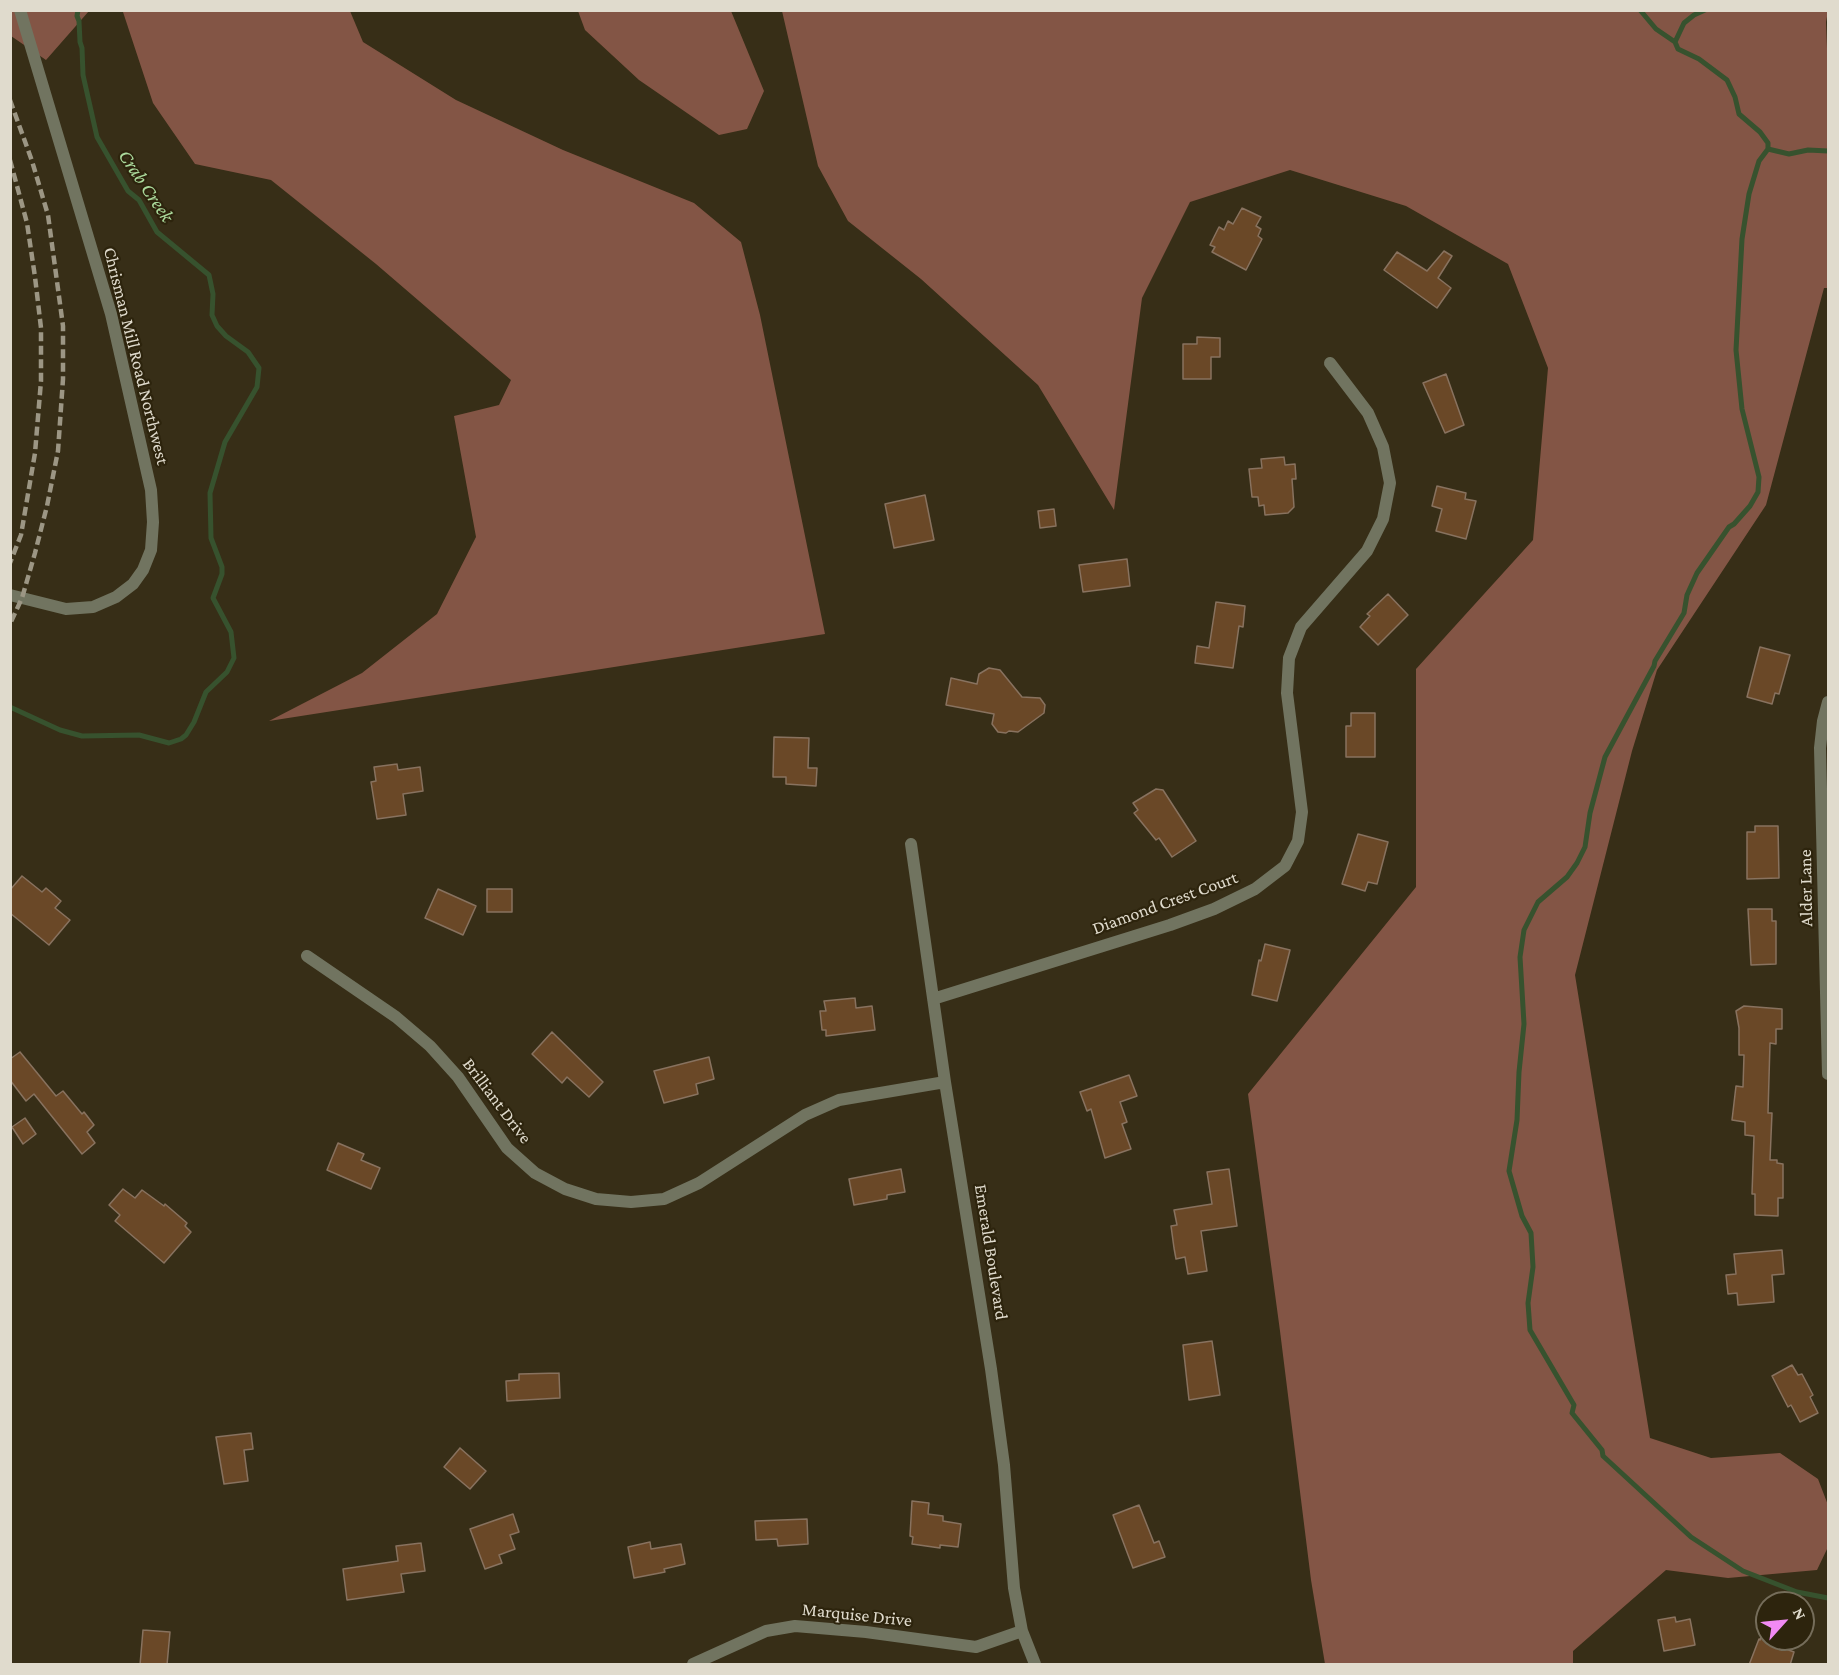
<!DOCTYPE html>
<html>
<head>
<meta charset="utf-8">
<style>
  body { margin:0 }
  #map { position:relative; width:1839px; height:1675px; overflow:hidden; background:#372e17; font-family:"Crimson Pro",serif }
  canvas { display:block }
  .frame { position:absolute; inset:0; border:12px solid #e0dbcd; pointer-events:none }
  .north { position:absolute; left:1755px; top:1591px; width:60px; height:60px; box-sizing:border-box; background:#2d240d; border:2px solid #756d5a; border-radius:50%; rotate:63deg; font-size:16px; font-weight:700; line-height:24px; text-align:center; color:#e0dbcd }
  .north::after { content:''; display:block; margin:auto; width:21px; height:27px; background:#f18af4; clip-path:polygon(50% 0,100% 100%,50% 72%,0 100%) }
</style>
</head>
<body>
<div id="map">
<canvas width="1839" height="1675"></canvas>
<div class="frame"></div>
<div class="north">N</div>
</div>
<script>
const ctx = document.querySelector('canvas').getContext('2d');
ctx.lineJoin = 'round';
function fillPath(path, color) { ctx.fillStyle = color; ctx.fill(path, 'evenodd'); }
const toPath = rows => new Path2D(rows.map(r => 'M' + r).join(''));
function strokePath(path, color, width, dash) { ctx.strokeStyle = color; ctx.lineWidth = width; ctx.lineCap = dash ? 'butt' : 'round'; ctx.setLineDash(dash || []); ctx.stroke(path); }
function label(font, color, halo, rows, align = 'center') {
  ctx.font = font + ' "Crimson Pro",serif'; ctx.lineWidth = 4.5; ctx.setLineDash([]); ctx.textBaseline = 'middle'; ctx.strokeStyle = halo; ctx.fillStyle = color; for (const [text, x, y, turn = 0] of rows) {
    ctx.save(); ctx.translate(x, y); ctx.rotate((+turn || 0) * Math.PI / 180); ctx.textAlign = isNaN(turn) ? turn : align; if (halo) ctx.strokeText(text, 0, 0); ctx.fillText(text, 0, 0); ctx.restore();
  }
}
fillPath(toPath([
  [11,11,89,11,46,60,11,36],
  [121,11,350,11,363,42,456,100,563,150,694,203,741,242,760,315,825,634,269,721,362,673,437,614,476,537,454,416,499,405,511,380,376,264,271,180,195,164,153,103,123,12],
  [578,11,731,11,764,91,747,129,719,135,639,80,585,30],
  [782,11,1828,11,1826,22,1828,74,1828,288,1824,288,1766,505,1657,670,1632,751,1575,975,1650,1438,1711,1458,1780,1453,1818,1479,1828,1505,1828,1547,1817,1570,1728,1578,1666,1570,1573,1651,1573,1664,1325,1664,1311,1580,1280,1331,1248,1094,1416,887,1416,669,1533,540,1548,368,1508,264,1406,206,1290,170,1190,202,1142,298,1114,510,1038,385,921,279,848,221,818,166]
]), '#835545');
strokePath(toPath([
  [1640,10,1656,29,1675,42,1678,49,1699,59,1727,80,1735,97,1739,114,1760,132,1768,143,1768,149,1759,161,1749,194,1742,239,1736,350,1742,409,1759,477,1758,492,1750,506,1734,524,1729,527,1697,573,1687,595,1684,613,1655,661,1654,666,1605,757,1590,813,1585,847,1577,863,1567,877,1538,902,1524,930,1520,957,1524,1024,1519,1072,1517,1120,1509,1171,1522,1216,1531,1233,1533,1267,1528,1303,1530,1330,1574,1405,1572,1413,1602,1450,1603,1456,1691,1537,1743,1571,1797,1592,1828,1598],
  [1675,42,1684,23,1694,15,1705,10],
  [1768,149,1789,154,1808,150,1828,151],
  [10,707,60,730,82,736,139,735,169,743,181,739,186,735,194,722,206,692,227,672,234,658,231,632,213,598,222,574,222,567,211,538,210,493,225,442,257,387,259,368,248,352,226,336,217,326,212,315,213,294,209,275,157,232,139,200,128,191,97,137,83,75,82,48,80,42,79,21,77,16,78,10]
]), '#37522e', 5);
const building = toPath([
  [1242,208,1261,217,1256,226,1261,229,1258,236,1262,239,1246,270,1212,252,1215,247,1210,245,1219,227,1224,230,1228,221,1233,224,1242,208],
  [1444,251,1452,256,1438,278,1451,288,1437,308,1384,270,1397,252,1427,271,1444,251],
  [1197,337,1220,338,1220,357,1211,357,1211,379,1183,379,1183,344,1197,344,1197,337],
  [1446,374,1464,425,1445,433,1423,383,1446,374],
  [1284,457,1285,465,1295,464,1296,479,1292,479,1294,507,1288,513,1265,515,1264,505,1259,506,1258,497,1252,497,1249,469,1262,468,1261,459,1284,457],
  [1437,486,1466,493,1465,499,1476,501,1466,539,1436,531,1442,509,1432,506,1437,486],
  [925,495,934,540,894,548,885,504,925,495],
  [1054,509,1056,526,1040,528,1038,511,1054,509],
  [1127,559,1130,586,1083,592,1079,565,1127,559],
  [1388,594,1408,615,1378,645,1360,627,1370,616,1367,614,1388,594],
  [1216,602,1245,606,1243,627,1239,626,1233,668,1195,663,1197,646,1209,648,1216,602],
  [1760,647,1790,655,1779,694,1775,693,1772,704,1747,697,1760,647],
  [989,668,1000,670,1022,697,1040,698,1045,705,1044,713,1018,732,1009,731,1006,733,998,732,992,724,994,714,946,705,951,678,977,684,979,674,989,668],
  [1351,713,1375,713,1375,757,1346,757,1346,726,1351,726,1351,713],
  [774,737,809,738,808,768,817,768,816,786,786,784,786,777,773,777,774,737],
  [397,764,398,770,420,767,423,791,403,794,406,815,377,819,371,782,376,781,374,767,397,764],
  [1156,789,1163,790,1196,841,1172,857,1159,838,1156,840,1134,813,1138,810,1133,803,1156,789],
  [1755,826,1778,826,1779,878,1747,879,1747,832,1755,832,1755,826],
  [1358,834,1388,842,1377,884,1368,882,1365,891,1342,884,1358,834],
  [22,876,42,892,46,888,61,901,55,908,70,920,49,945,10,913,10,890,22,876],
  [438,889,476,906,463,935,425,918,438,889],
  [487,889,512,889,512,912,487,912,487,889],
  [1748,909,1772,909,1772,921,1776,921,1776,964,1751,965,1748,909],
  [1265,944,1290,950,1277,1001,1252,995,1259,960,1261,961,1265,944],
  [855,998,856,1008,872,1006,875,1030,826,1036,826,1030,822,1030,820,1011,826,1011,824,1001,855,998],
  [1744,1006,1782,1009,1782,1029,1776,1029,1776,1044,1770,1043,1768,1113,1772,1113,1770,1160,1777,1160,1777,1163,1783,1164,1783,1198,1778,1198,1778,1216,1755,1215,1755,1194,1752,1194,1754,1136,1745,1135,1745,1122,1732,1120,1736,1086,1743,1087,1744,1055,1739,1055,1739,1028,1736,1011,1744,1006],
  [552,1032,603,1082,589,1097,567,1077,562,1083,532,1054,552,1032],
  [20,1052,56,1096,63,1091,82,1114,84,1112,94,1125,87,1132,95,1143,82,1154,34,1094,26,1101,10,1080,10,1059,20,1052],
  [709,1057,714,1079,696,1084,698,1094,664,1103,654,1071,709,1057],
  [1129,1075,1137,1096,1120,1102,1127,1122,1122,1124,1131,1149,1105,1158,1091,1109,1087,1111,1080,1092,1129,1075],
  [25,1118,36,1134,23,1144,12,1127,25,1118],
  [338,1143,364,1154,361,1160,380,1168,371,1189,327,1170,338,1143],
  [901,1169,905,1192,887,1195,887,1199,854,1205,849,1179,901,1169],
  [1229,1169,1237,1226,1201,1231,1207,1271,1188,1274,1185,1257,1176,1259,1174,1248,1171,1226,1177,1225,1174,1210,1212,1204,1207,1172,1229,1169],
  [123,1189,135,1198,142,1190,164,1206,165,1204,187,1223,185,1226,191,1232,164,1263,115,1221,120,1215,109,1205,123,1189],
  [1782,1250,1784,1274,1772,1275,1774,1302,1738,1305,1737,1293,1728,1294,1726,1275,1736,1274,1734,1254,1782,1250],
  [1212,1341,1220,1395,1189,1400,1183,1345,1212,1341],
  [1792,1365,1798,1375,1802,1374,1813,1395,1810,1397,1818,1413,1800,1422,1791,1405,1788,1407,1772,1376,1792,1365],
  [559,1373,560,1398,507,1401,506,1381,519,1380,519,1374,559,1373],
  [251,1433,253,1449,244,1450,248,1481,224,1484,216,1437,251,1433],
  [460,1448,486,1471,470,1489,444,1467,460,1448],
  [912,1501,929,1503,928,1514,943,1516,943,1521,961,1524,958,1547,940,1545,940,1548,912,1544,913,1537,910,1536,912,1501],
  [1139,1505,1154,1543,1159,1541,1165,1557,1133,1568,1113,1515,1139,1505],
  [513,1514,519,1532,510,1535,515,1549,499,1555,502,1563,485,1569,470,1529,513,1514],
  [807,1519,808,1544,778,1546,777,1539,756,1540,755,1521,807,1519],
  [650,1542,651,1549,681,1544,685,1564,664,1569,665,1572,634,1578,628,1547,650,1542],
  [421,1543,425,1571,401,1574,404,1592,347,1600,343,1569,398,1561,396,1546,421,1543],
  [1675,1617,1676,1622,1690,1619,1695,1645,1664,1651,1658,1620,1675,1617],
  [143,1630,170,1632,167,1665,140,1665,143,1630],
  [1762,1634,1767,1636,1767,1639,1780,1641,1778,1646,1794,1652,1790,1665,1749,1665,1759,1639,1760,1640,1762,1634]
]);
fillPath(building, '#6a4827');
strokePath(building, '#88725f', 1.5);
strokePath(toPath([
  [1828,702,1823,721,1820,748,1828,1074],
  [911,844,945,1082,991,1369,1004,1465,1014,1588,1022,1631,1035,1664],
  [307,956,396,1017,430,1046,458,1077,507,1148,535,1173,565,1189,596,1199,631,1202,664,1199,699,1183,805,1115,839,1100,945,1082],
  [933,999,1170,925,1214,909,1255,889,1285,866,1298,841,1302,812,1287,693,1289,658,1301,627,1367,551,1383,519,1390,483,1383,447,1368,413,1330,363],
  [693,1664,766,1631,795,1626,866,1632,976,1647,1022,1631]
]), '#717460', 12);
strokePath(toPath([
  [10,595,66,609,93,607,116,597,133,584,143,570,151,550,153,522,151,490,111,314,20,10]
]), '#717460', 12);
strokePath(toPath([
  [10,100,32,161,48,215,63,326,63,379,58,451,47,506,35,553,22,598,10,624],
  [10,160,27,223,35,277,41,328,41,381,35,453,21,535,10,563]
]), '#9c9684', 4.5, [9, 4.5]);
label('18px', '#e0dbcd', '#2d240d', [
  ["Chrisman Mill Road Northwest",136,356,76],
  ["Alder Lane",1806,888,-91],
  ["Diamond Crest Court",1165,903,-20],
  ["Brilliant Drive",497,1101,53],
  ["Emerald Boulevard",991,1252,81],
  ["Marquise Drive",857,1615,6]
]);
label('italic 20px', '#abda9c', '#2d240d', [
  ["Crab Creek",146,186,56]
]);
</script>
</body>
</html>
